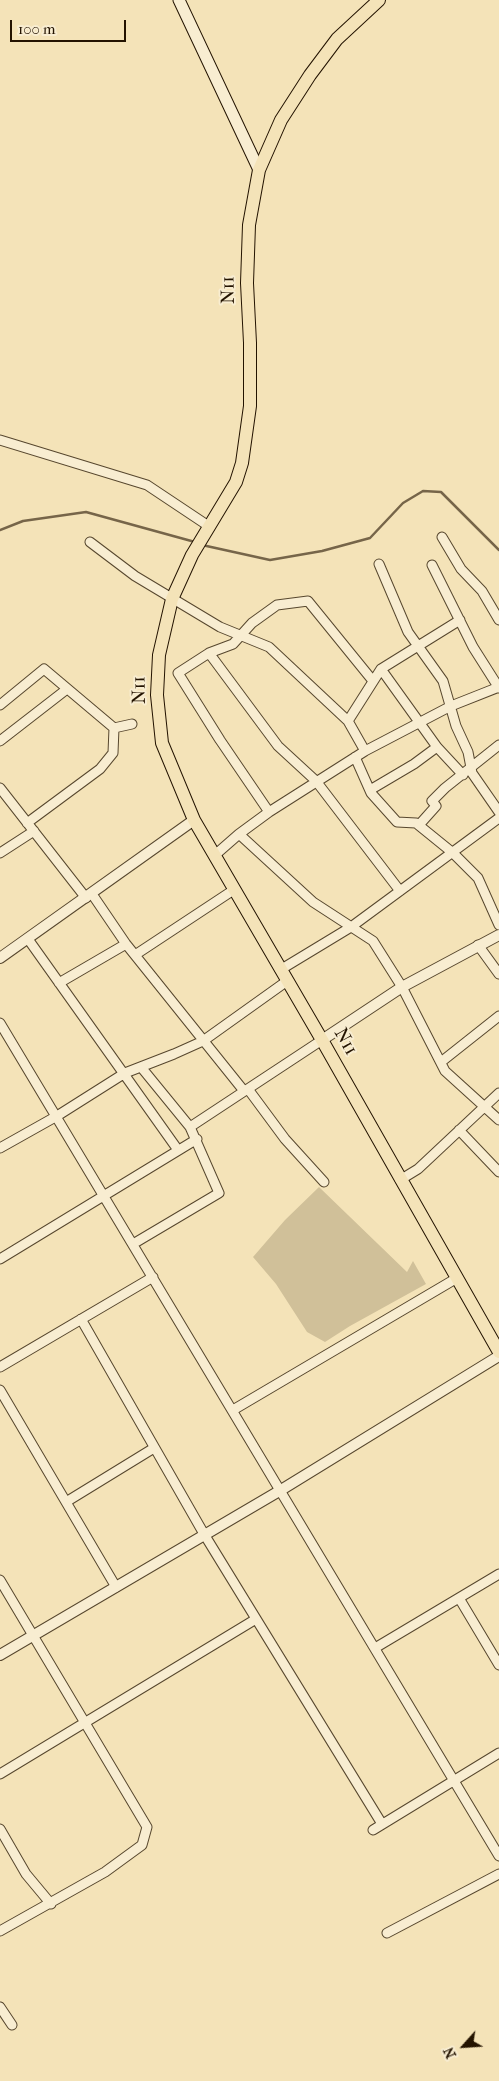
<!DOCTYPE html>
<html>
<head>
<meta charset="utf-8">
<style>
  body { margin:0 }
  #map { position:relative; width:499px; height:2081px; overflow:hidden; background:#f4e3b8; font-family:"IM FELL French Canon",serif }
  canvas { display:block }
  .north { position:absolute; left:439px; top:2021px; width:50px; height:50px; -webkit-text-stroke:4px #f8edd1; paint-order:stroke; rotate:244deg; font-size:14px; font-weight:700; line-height:20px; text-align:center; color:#231300 }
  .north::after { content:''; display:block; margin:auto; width:18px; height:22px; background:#231300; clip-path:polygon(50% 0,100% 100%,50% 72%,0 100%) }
  .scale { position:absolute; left:10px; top:20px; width:116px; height:22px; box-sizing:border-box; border:2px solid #231300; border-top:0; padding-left:6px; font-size:15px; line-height:18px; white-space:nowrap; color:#231300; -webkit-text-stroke:4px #f8edd1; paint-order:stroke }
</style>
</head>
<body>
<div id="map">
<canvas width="499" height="2081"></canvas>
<div class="north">N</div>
<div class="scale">100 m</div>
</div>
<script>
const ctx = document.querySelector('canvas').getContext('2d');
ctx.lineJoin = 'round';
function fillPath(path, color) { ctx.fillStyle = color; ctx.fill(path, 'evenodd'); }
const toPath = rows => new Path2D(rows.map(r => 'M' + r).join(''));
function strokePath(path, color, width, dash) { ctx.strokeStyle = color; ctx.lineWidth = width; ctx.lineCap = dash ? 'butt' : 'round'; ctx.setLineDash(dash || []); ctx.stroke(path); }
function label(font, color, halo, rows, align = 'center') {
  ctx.font = font + ' "IM FELL French Canon",serif'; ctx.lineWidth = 4; ctx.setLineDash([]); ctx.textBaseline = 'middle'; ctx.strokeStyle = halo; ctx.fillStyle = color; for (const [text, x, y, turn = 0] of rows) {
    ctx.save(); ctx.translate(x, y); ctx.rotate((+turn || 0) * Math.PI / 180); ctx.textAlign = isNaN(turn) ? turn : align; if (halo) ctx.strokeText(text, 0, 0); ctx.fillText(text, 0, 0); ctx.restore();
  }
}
fillPath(toPath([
  [319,1187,407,1272,413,1261,426,1284,350,1326,325,1342,307,1332,276,1284,253,1257,285,1220]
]), '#d0c099');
strokePath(toPath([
  [0,530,23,521,86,512,195,542],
  [202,545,270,560,322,551,370,538,403,503,423,491,441,492,499,550]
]), '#766549', 2.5);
const minor = toPath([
  [0,440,147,485,210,527],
  [442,537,461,569,482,591,499,620],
  [90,542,135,576,220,627,269,647,348,721,365,751],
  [379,564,408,632,443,681,456,726,468,752,472,773,499,812],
  [432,565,473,647,499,688],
  [209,653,278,746,316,781,400,891],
  [381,669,437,747,463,775],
  [0,705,44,669,114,728,132,724],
  [348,721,381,669,460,620],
  [0,741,67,689],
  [355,757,371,793,397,822,416,823,453,853,478,878,499,925],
  [0,788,86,898],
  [370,790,414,764,437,747],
  [269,812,220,740,178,673,209,653,233,644,252,623,277,605,308,601,373,681],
  [27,823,100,769,113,753,114,728],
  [419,825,436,806,432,801,445,788,499,745],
  [239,834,313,902,373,941,402,987,445,1071,499,1120],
  [0,853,34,831],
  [215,855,239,834,269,812,365,751,451,706,499,687],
  [92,894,126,944,244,1091],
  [28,939,178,1150],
  [478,945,499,974],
  [135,955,235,889],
  [280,970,351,927,499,818],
  [59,983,126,944],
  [0,1023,499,1856],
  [441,1062,499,1016],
  [248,1089,285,1139,324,1182],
  [190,1127,322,1040],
  [459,1130,499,1172],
  [0,1148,57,1116,125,1073,174,1054,203,1041,287,981],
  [400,1180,418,1169,499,1093],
  [133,1244,219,1193,190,1127,141,1067],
  [0,1259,197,1139],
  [81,1319,204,1534,382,1824],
  [0,1367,153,1277],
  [0,1390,116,1587],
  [233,1410,457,1278],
  [66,1502,154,1448],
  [0,1580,147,1827,142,1845,105,1872,0,1931],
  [459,1598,499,1665],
  [375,1648,499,1574],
  [0,1774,256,1619],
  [0,1829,26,1874,51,1904],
  [373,1830,499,1753],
  [387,1933,499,1874],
  [0,2007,12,2025]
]);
const tertiary = toPath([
  [0,958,194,820],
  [322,1040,402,987,499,935],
  [0,1655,281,1490,499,1356]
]);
const secondary = toPath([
  [179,0,259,170]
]);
const primary = toPath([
  [379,0,337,39,310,75,281,120,259,170,249,225,247,283,250,343,250,406,242,463,236,482,192,555,172,599,159,655,157,695,162,743,194,820,322,1040,499,1352]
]);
strokePath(minor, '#57472e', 11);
strokePath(tertiary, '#57472e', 12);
strokePath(secondary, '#231300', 13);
strokePath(primary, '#231300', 14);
strokePath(minor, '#f8edd1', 9);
strokePath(tertiary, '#f8edd1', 10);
strokePath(secondary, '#f8edd1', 11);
strokePath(primary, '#f4e3b8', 12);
label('19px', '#231300', '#f8edd1', [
  ["N11",229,290,-91],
  ["N11",140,690,-91],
  ["N11",345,1042,60]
]);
</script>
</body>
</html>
